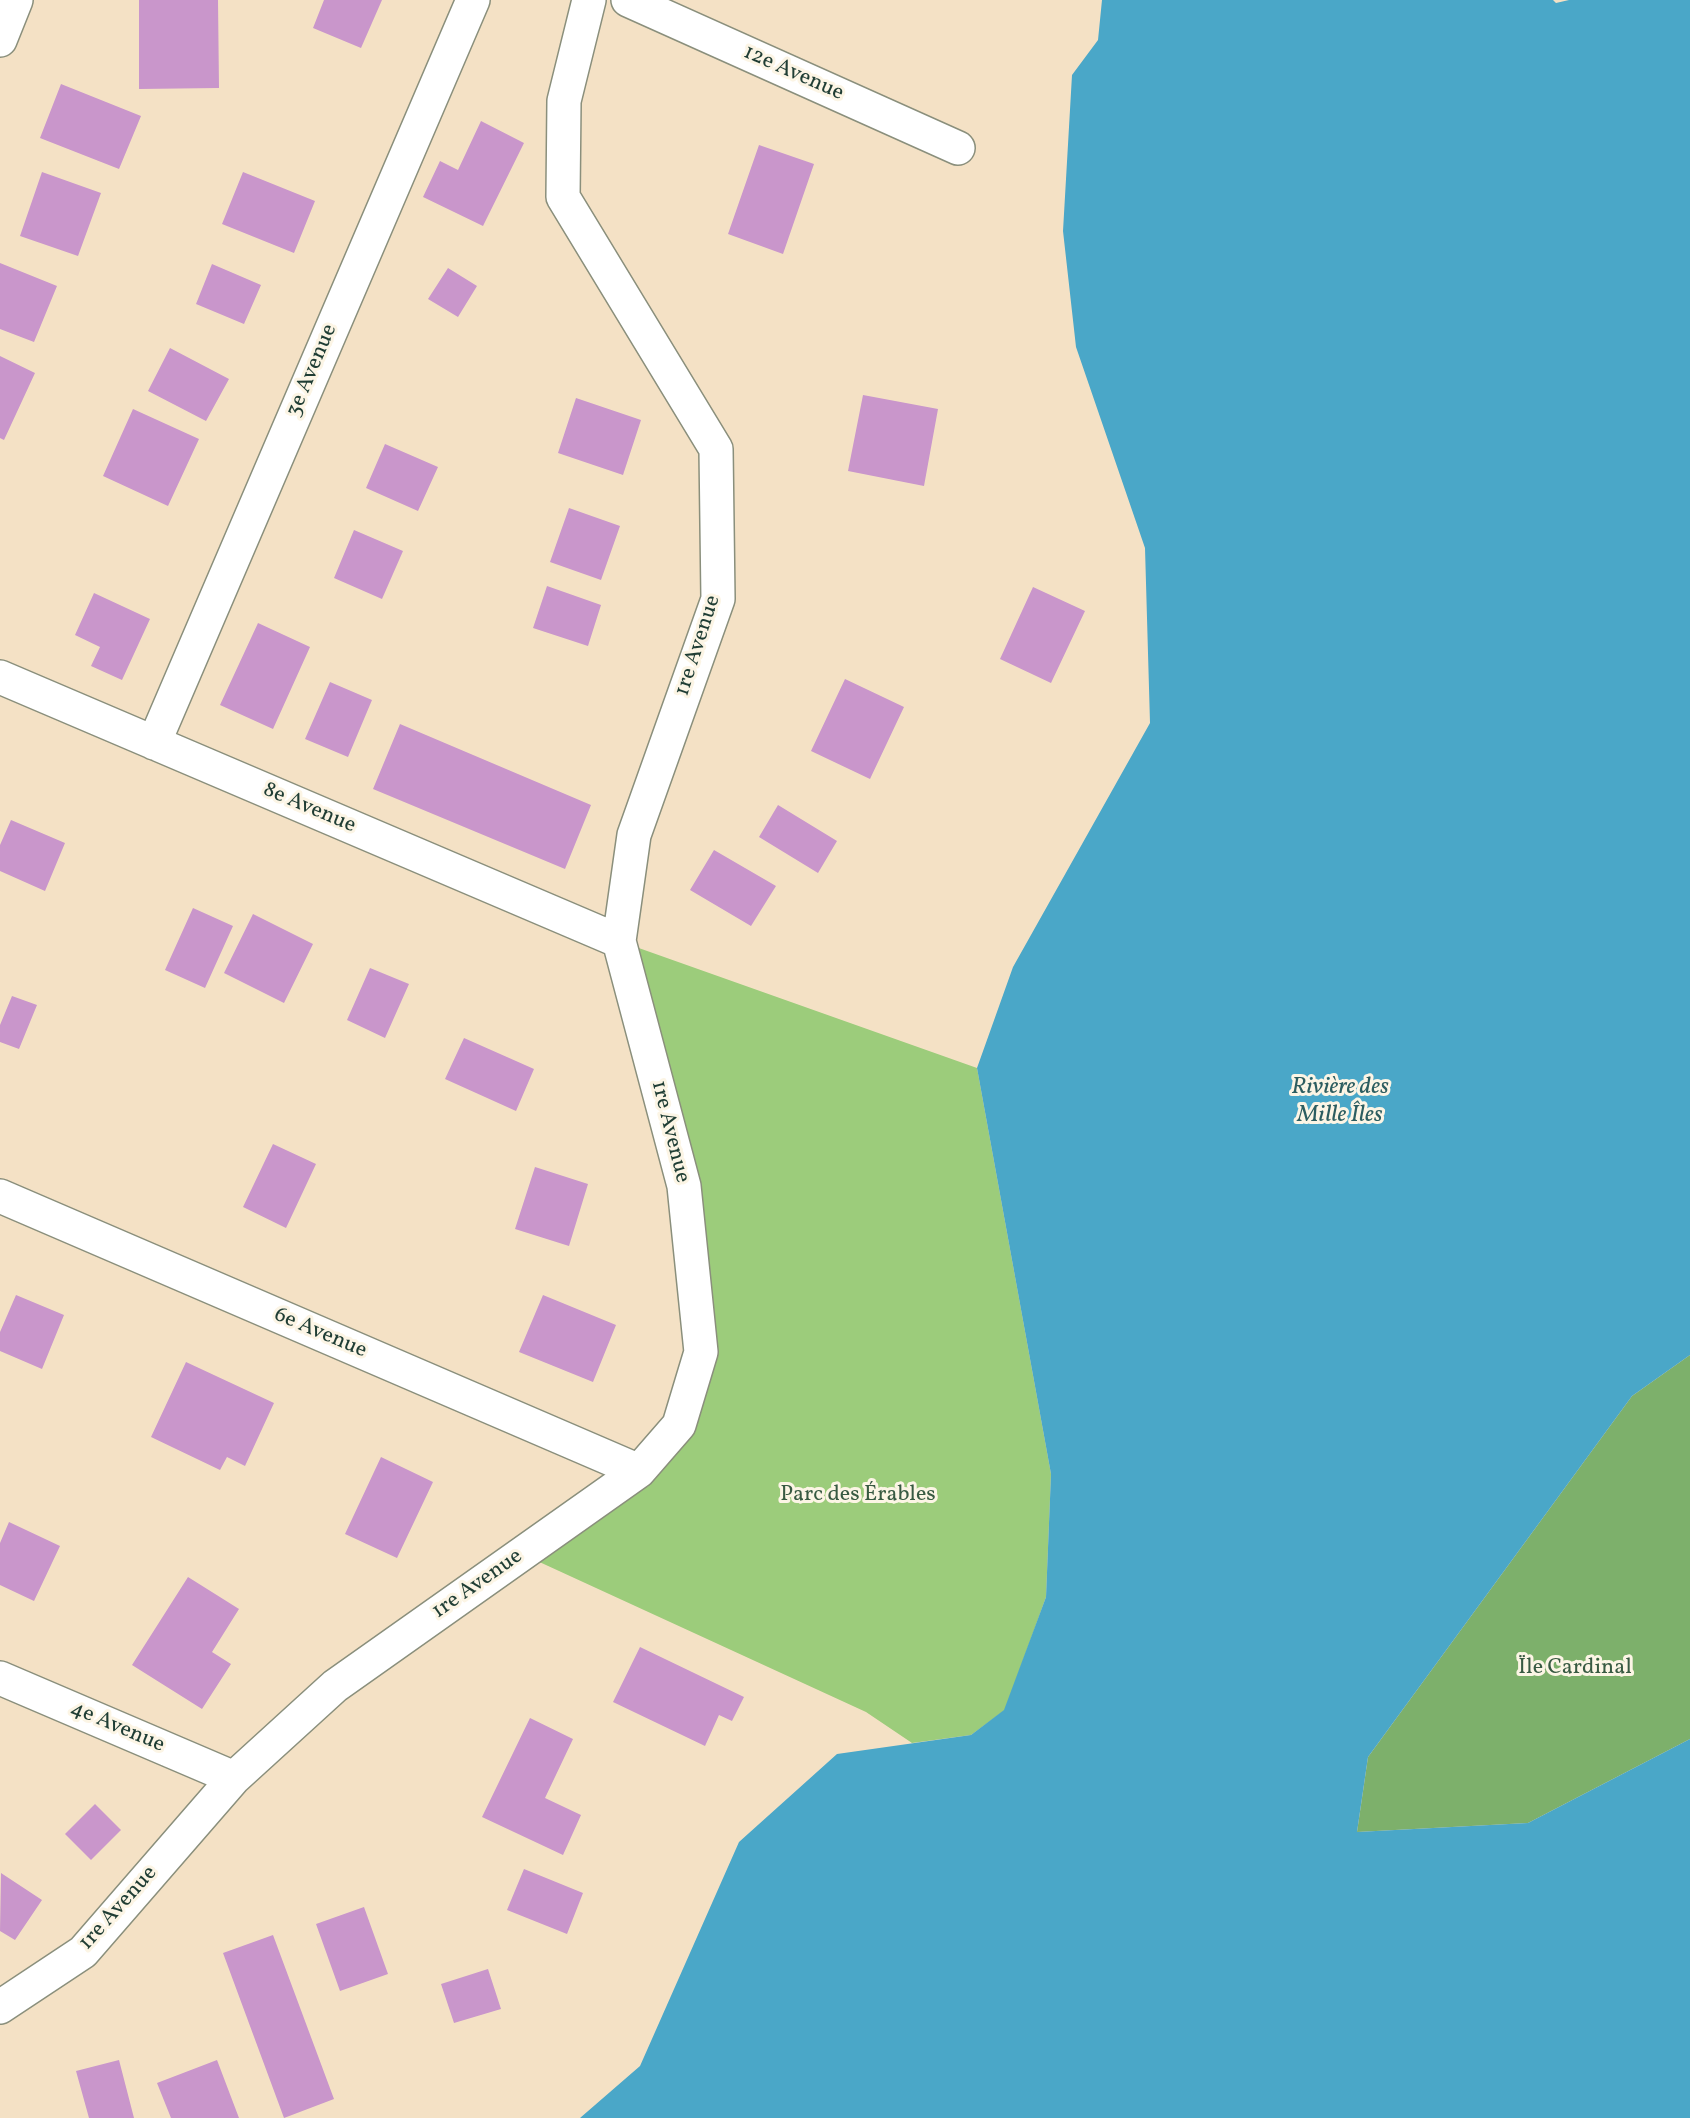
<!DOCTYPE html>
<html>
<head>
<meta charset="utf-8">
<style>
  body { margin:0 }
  canvas { display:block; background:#f4e1c5 }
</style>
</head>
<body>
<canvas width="1690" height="2118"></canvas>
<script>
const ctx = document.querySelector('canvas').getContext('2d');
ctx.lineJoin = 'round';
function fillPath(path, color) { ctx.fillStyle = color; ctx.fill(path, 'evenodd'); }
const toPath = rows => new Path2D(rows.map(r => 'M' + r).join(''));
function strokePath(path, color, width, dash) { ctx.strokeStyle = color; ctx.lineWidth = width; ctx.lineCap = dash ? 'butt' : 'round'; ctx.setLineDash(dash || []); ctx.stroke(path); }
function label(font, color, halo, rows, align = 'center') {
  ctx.font = font + ' Vollkorn,serif'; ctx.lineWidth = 6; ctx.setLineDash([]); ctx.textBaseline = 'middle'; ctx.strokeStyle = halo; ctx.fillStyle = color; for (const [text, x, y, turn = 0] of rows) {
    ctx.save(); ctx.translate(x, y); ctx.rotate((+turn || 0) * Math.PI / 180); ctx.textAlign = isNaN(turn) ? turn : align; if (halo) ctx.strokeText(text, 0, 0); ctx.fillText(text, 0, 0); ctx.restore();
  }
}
fillPath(toPath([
  [619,941,977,1068,1051,1474,1046,1597,1005,1710,971,1735,912,1743,866,1712,522,1554,639,1471,701,1352]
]), '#9ccc7b');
fillPath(toPath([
  [1690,1355,1690,1739,1528,1823,1357,1832,1368,1757,1632,1396]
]), '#7db06b');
fillPath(toPath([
  [1102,0,1553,0,1556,3,1569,0,1690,0,1690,1355,1632,1396,1368,1757,1357,1832,1528,1823,1690,1739,1690,2118,580,2118,640,2066,739,1842,837,1754,971,1735,1004,1710,1046,1597,1051,1474,977,1068,1013,967,1150,723,1145,548,1076,347,1063,231,1072,75,1098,40]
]), '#4aa7c8');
fillPath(toPath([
  [139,0,218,0,219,88,139,89],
  [324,0,382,0,361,48,313,28],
  [61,84,141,116,119,169,40,138],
  [481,121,524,143,483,226,423,197,440,161,458,170],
  [759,145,814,164,783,254,728,234],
  [42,172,101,193,78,256,20,236],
  [243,172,315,201,294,253,222,224],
  [0,263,57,286,34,342,0,329],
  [212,264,261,285,244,324,196,304],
  [448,268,477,286,458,317,428,299],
  [170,348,229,379,206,421,148,391],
  [0,356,35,373,4,440,0,438],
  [863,395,938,409,924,486,848,471],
  [576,398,641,420,623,475,558,453],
  [133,409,199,439,168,506,103,476],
  [385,444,438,467,418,511,366,488],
  [569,508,620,526,601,580,550,562],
  [354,530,403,551,382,599,334,578],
  [547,586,601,605,588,646,533,628],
  [1033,587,1085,611,1051,683,1000,659],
  [94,593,150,619,122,680,91,666,100,647,75,635],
  [258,623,310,647,273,729,220,705],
  [845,679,904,707,870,779,811,751],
  [330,682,372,700,348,757,305,739],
  [400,724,591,805,565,869,373,789],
  [778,805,837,841,818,873,759,837],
  [11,820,65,843,45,891,0,871,0,845],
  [714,850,776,886,751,926,690,890],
  [193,908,233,926,205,988,165,970],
  [253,914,313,944,284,1003,224,973],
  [370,968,409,984,385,1038,347,1020],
  [12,996,37,1005,19,1049,0,1042,0,1025],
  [464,1038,534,1069,516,1111,445,1079],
  [273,1144,316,1164,286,1228,243,1207],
  [535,1167,588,1184,569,1246,515,1229],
  [16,1295,64,1315,42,1369,0,1351,0,1332],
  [543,1295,616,1325,593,1382,519,1352],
  [186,1362,274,1403,245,1466,227,1457,220,1470,151,1437],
  [381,1457,433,1482,397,1558,345,1534],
  [9,1522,60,1546,34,1601,0,1585,0,1543],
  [188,1577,239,1609,212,1652,231,1664,202,1709,132,1665],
  [640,1647,744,1697,732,1721,719,1715,705,1746,613,1702],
  [530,1718,573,1739,545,1798,581,1815,563,1855,482,1817],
  [95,1804,121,1830,91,1860,65,1834],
  [524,1869,583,1893,567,1934,507,1910],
  [1,1873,42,1900,15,1940,0,1931],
  [364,1907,388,1974,340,1991,316,1924],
  [273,1935,334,2099,284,2118,223,1953],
  [488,1969,501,2009,454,2023,441,1984],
  [119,2060,134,2118,89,2118,76,2071],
  [217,2060,239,2118,171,2118,157,2083]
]), '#c996cb');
const minor = toPath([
  [628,0,958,148],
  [0,40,16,0],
  [0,677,619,941],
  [154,743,473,0],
  [0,1196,639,1471],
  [0,1678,234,1778],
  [0,2007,83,1952,234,1778,335,1686,639,1471,679,1425,701,1352,684,1186,619,941,634,835,718,599,716,449,563,197,564,101,589,0]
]);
strokePath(minor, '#8a8f7c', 36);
strokePath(minor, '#fff', 33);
label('22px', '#1f3d34', '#fcf5e5', [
  ["12e Avenue",793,74,24],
  ["3e Avenue",313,371,-67],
  ["1re Avenue",699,646,-72],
  ["8e Avenue",309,809,23],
  ["1re Avenue",669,1132,76],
  ["6e Avenue",320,1334,23],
  ["1re Avenue",478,1585,-35],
  ["4e Avenue",117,1728,23],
  ["1re Avenue",119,1909,-48]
]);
label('22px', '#385a42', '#fcf5e5', [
  ["Parc des Érables",858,1496],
  ["Ïle Cardinal",1575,1669]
]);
label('italic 24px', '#2c5d60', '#fcf5e5', [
  ["Rivière des",1340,1089],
  ["Mille Îles",1340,1117]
]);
</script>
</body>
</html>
